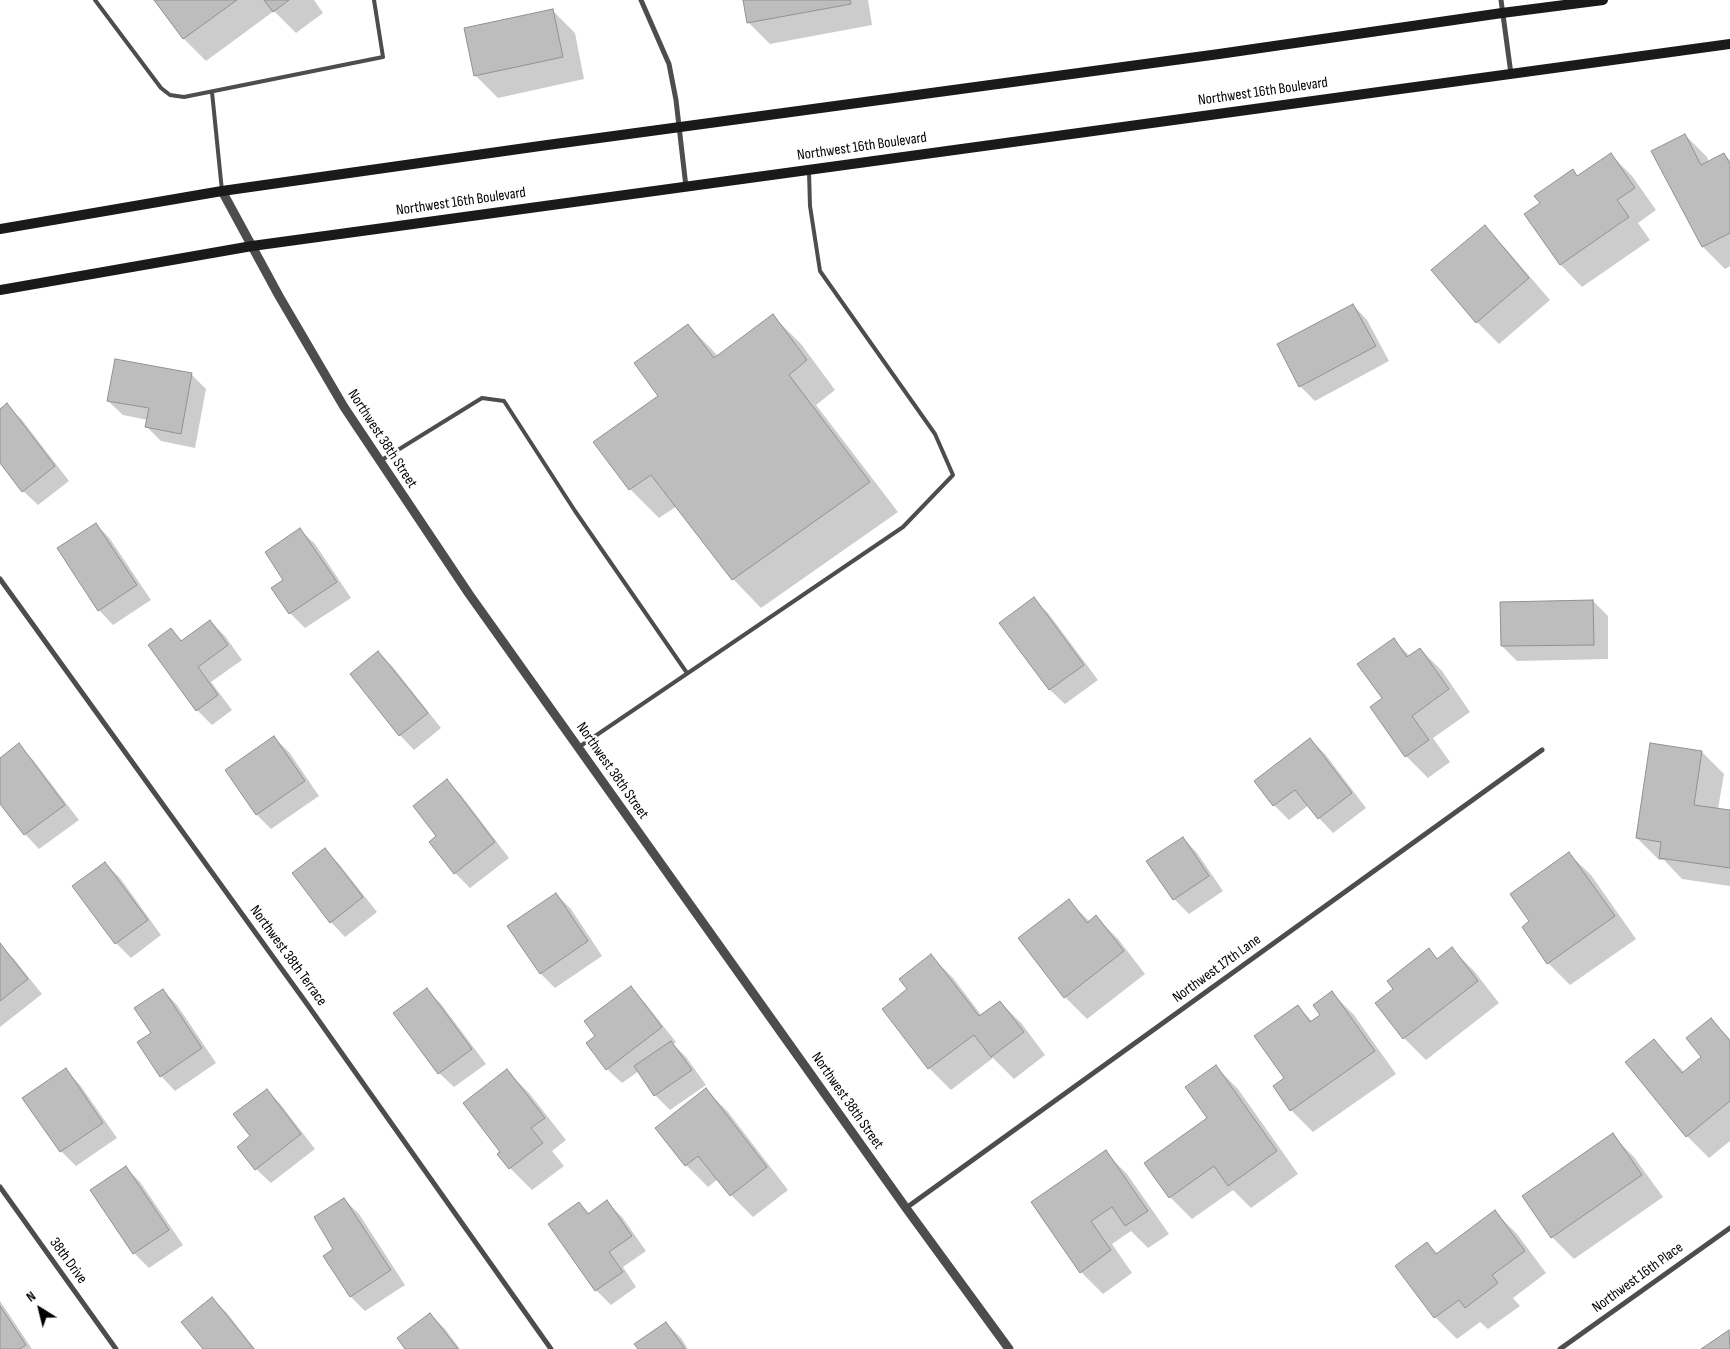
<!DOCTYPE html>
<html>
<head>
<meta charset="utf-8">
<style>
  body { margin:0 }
  #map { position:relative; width:1730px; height:1349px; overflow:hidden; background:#fff; font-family:"Sofia Sans Condensed",sans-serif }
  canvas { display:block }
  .north { position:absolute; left:15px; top:1284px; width:50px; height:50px; -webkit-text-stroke:4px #fff; paint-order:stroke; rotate:324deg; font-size:14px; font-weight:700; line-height:20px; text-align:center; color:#000 }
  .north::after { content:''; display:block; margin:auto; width:18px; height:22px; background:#000; clip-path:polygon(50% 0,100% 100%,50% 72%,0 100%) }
</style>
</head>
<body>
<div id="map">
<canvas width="1730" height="1349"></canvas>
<div class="north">N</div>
</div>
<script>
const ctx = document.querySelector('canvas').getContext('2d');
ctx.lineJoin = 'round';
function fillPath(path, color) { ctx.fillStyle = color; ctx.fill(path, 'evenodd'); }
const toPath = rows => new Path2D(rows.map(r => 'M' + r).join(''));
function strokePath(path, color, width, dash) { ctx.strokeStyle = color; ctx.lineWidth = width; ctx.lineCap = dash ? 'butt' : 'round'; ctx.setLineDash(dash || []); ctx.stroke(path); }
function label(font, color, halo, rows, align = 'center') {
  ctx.font = font + ' "Sofia Sans Condensed",sans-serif'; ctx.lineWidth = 4.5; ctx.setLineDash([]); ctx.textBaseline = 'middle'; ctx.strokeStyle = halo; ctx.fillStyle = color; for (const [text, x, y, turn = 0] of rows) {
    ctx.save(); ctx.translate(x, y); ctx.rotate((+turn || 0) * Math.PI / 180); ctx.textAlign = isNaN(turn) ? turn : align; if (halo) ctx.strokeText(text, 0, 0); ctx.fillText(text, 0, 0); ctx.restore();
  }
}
fillPath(toPath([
  [155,0,314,0,323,13,296,33,274,11,206,61,184,39],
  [744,0,868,0,872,25,770,44,748,22],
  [553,11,575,33,584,79,498,98,476,76,465,29],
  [1685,135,1707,157,1709,162,1724,155,1730,160,1730,266,1725,269,1703,247],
  [1610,154,1632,176,1656,210,1638,223,1650,240,1582,287,1561,265,1542,204,1572,170,1579,177],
  [1484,227,1506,249,1550,300,1499,344,1477,322],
  [1353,305,1367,320,1389,361,1315,401,1300,386],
  [772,315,801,344,835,390,816,405,898,512,761,608,733,579,677,506,659,518,630,489,660,396,688,325,718,356],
  [191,374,206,389,195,448,161,441,146,426,148,420,123,415,108,401],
  [7,405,22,420,69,481,38,505,23,491,0,461,0,410],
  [96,524,110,539,151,600,113,625,99,610],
  [300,530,315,544,351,598,305,628,290,613,273,588,285,580],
  [1033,599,1048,613,1098,680,1065,704,1050,690,1001,623],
  [1593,601,1608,616,1608,659,1517,661,1502,646],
  [210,621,225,636,242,660,211,682,232,710,212,725,197,710,149,646,171,630,183,642],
  [1393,640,1410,656,1420,649,1442,671,1470,712,1433,738,1450,762,1428,778,1406,756,1372,707,1383,699],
  [378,652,393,667,441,728,414,750,400,735],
  [274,738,289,752,319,796,271,829,257,815,226,770],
  [1310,739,1325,754,1366,808,1333,833,1319,818,1309,805,1289,820,1274,805,1255,781],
  [19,745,33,760,79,820,39,849,25,834,0,802,0,759],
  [1702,752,1724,774,1718,809,1730,811,1730,886,1682,879,1664,860,1659,860,1637,838],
  [447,781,461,795,509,858,470,888,455,873,431,842,438,836],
  [1183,838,1197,853,1223,891,1189,914,1174,899],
  [325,850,339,864,377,912,345,937,331,922],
  [1569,854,1591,875,1636,939,1570,985,1548,963,1531,922],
  [105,863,120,878,161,935,131,958,116,943,74,887],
  [556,894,571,909,602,956,555,988,540,973],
  [1069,901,1090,922,1096,917,1118,939,1145,974,1087,1019,1065,997],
  [0,945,14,959,42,994,0,1027],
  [1452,949,1474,971,1499,1003,1426,1060,1404,1038,1394,989,1429,950,1438,959],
  [931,956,953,978,982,1016,1000,1002,1022,1024,1045,1055,1014,1079,993,1058,951,1090,929,1068],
  [631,988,645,1003,676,1042,673,1044,686,1057,706,1085,670,1110,655,1095,639,1071,622,1083,607,1069,597,1036],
  [426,989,441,1004,486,1064,454,1087,439,1073],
  [163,990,177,1005,216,1063,175,1091,161,1076,152,1033],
  [1332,993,1354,1015,1396,1074,1313,1132,1291,1110,1286,1079,1298,1007,1313,1022,1322,1015],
  [1711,1019,1730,1039,1730,1141,1709,1158,1687,1136,1654,1040,1684,1072,1703,1057],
  [1216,1067,1238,1089,1298,1174,1251,1208,1233,1190,1192,1219,1170,1197,1209,1118],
  [66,1070,80,1085,117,1138,76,1166,61,1151,24,1098],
  [507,1071,529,1093,566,1140,552,1151,564,1166,532,1190,510,1168,502,1152],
  [267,1090,281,1105,315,1149,271,1183,256,1169,252,1137],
  [706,1090,728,1112,788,1190,753,1217,731,1195,718,1179,708,1187,686,1165],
  [1612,1135,1634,1157,1663,1197,1574,1259,1552,1237,1524,1197],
  [1105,1152,1127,1174,1169,1234,1148,1248,1131,1231,1112,1244,1132,1273,1103,1294,1081,1272,1033,1202],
  [125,1167,140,1182,183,1245,149,1268,134,1253,91,1190],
  [344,1199,359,1214,405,1285,365,1311,351,1297,335,1249],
  [607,1202,622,1217,646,1251,623,1267,636,1287,611,1305,596,1290,550,1224,579,1203,590,1214],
  [1495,1212,1517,1234,1546,1273,1513,1298,1520,1306,1488,1329,1480,1322,1457,1339,1435,1317,1397,1266,1427,1243,1438,1254],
  [212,1298,227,1313,255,1349,205,1349],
  [0,1301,32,1349,0,1349],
  [430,1314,445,1329,460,1349,407,1349],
  [666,1323,681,1338,688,1349,639,1349]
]), '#0003');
const building = toPath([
  [154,0,237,0,183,39,154,0],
  [264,0,289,0,273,12,264,0],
  [743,0,850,0,851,4,747,23,743,0],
  [553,9,563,57,474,76,464,28,553,9],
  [1685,134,1701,165,1724,153,1730,164,1730,233,1702,247,1651,151,1685,134],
  [1611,153,1635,188,1617,200,1629,217,1560,265,1524,214,1540,203,1534,196,1573,169,1577,176,1611,153],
  [1485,225,1529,278,1476,323,1431,270,1485,225],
  [1353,304,1376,346,1299,387,1277,344,1353,304],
  [773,314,807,360,789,375,870,482,732,580,651,475,629,490,593,442,658,396,634,363,688,324,714,358,773,314],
  [115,359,192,373,181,434,145,427,149,408,107,401,115,359],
  [7,403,55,466,22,492,0,463,0,409,7,403],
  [96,523,137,585,98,611,57,548,96,523],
  [300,528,337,582,289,614,271,588,283,580,265,552,300,528],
  [1034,597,1084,665,1049,690,999,623,1034,597],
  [1593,600,1594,645,1501,646,1500,602,1593,600],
  [210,620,228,645,198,667,218,695,196,711,148,645,171,628,181,641,210,620],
  [1394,638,1407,657,1420,648,1449,689,1412,716,1429,740,1405,757,1370,707,1382,698,1357,664,1394,638],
  [378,651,428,713,399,736,350,674,378,651],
  [274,736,305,781,256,815,225,770,274,736],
  [1310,738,1352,793,1318,819,1295,790,1273,806,1254,781,1310,738],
  [19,743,65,805,24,835,0,804,0,758,19,743],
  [1650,743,1702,751,1694,805,1730,810,1730,868,1659,858,1661,842,1636,838,1650,743],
  [447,779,495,842,454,874,429,842,436,836,413,806,447,779],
  [1183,837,1209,876,1173,900,1146,861,1183,837],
  [325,848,363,897,330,923,292,873,325,848],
  [1569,852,1615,916,1547,964,1522,927,1529,921,1510,894,1569,852],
  [105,862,148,920,115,944,72,886,105,862],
  [556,893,588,941,540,974,507,926,556,893],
  [1069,899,1087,923,1096,915,1124,951,1064,998,1018,938,1069,899],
  [0,943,28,979,0,1001,0,943],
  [1452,947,1478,981,1403,1039,1375,1003,1393,989,1387,981,1429,948,1437,959,1452,947],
  [931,954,979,1016,1000,1001,1024,1032,991,1057,974,1035,928,1069,882,1009,907,989,899,979,931,954],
  [631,986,662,1027,606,1070,586,1043,595,1036,584,1021,631,986],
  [427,988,472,1049,438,1074,393,1013,427,988],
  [163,989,202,1048,160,1077,137,1042,151,1033,134,1008,163,989],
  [1332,991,1375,1051,1290,1111,1273,1086,1284,1078,1254,1036,1298,1005,1310,1022,1320,1015,1313,1005,1332,991],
  [1711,1018,1730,1041,1730,1101,1686,1137,1625,1062,1654,1039,1682,1073,1701,1057,1686,1038,1711,1018],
  [671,1041,692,1070,654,1096,634,1066,671,1041],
  [1216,1065,1277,1151,1228,1186,1214,1166,1169,1198,1144,1163,1207,1118,1185,1087,1216,1065],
  [66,1068,103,1123,60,1152,22,1098,66,1068],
  [507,1069,545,1118,531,1128,543,1143,509,1169,497,1154,500,1152,463,1103,507,1069],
  [706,1088,767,1167,730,1196,698,1156,685,1166,655,1128,706,1088],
  [267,1089,301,1134,255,1170,237,1147,250,1136,233,1114,267,1089],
  [1613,1133,1642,1175,1551,1238,1522,1196,1613,1133],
  [1106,1150,1148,1211,1125,1226,1112,1207,1091,1221,1111,1250,1080,1273,1031,1202,1106,1150],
  [126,1166,169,1230,133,1254,90,1190,126,1166],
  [344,1198,391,1270,350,1297,323,1256,333,1249,314,1217,344,1198],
  [607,1200,632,1236,609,1252,623,1272,595,1291,548,1224,579,1202,588,1214,607,1200],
  [1495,1210,1525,1251,1492,1275,1498,1283,1465,1308,1459,1300,1434,1318,1395,1266,1427,1242,1436,1254,1495,1210],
  [212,1297,254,1349,203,1349,181,1322,212,1297],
  [0,1306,26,1345,20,1349,0,1349,0,1306],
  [430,1313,458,1349,405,1349,397,1338,430,1313],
  [666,1322,685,1349,638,1349,634,1344,666,1322],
  [1729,1330,1730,1349,1701,1349,1729,1330]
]);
fillPath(building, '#bdbdbd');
strokePath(building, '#919191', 1);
strokePath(toPath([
  [95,0,161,88,170,95,184,97,383,57,374,0],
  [212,92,222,191],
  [380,461,482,398,504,401,575,511,687,673],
  [579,747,903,527,953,475,935,434,820,271,810,206,809,172]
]), '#4d4d4d', 4);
strokePath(toPath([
  [641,0,669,64,676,100,686,187],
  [1501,0,1511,74],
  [0,579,307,1004,551,1349],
  [0,1187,116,1349],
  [906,1208,1542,750],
  [1560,1349,1730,1228]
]), '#4d4d4d', 5);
strokePath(toPath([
  [222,191,279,296,344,407,469,594,906,1208,1009,1349]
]), '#4d4d4d', 9);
strokePath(toPath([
  [0,229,222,191,540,146,1219,54,1502,13,1603,0],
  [0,290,252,246,1730,44]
]), '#1a1a1a', 10);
label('15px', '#000', '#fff', [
  ["Northwest 16th Boulevard",1263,92,-8],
  ["Northwest 16th Boulevard",862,147,-8],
  ["Northwest 16th Boulevard",461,202,-8],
  ["Northwest 38th Street",382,439,57],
  ["Northwest 38th Street",612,771,55],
  ["Northwest 38th Terrace",288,956,54],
  ["Northwest 17th Lane",1217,969,-36],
  ["Northwest 38th Street",847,1101,55],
  ["38th Drive",68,1261,54],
  ["Northwest 16th Place",1638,1278,-36]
]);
</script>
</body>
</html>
